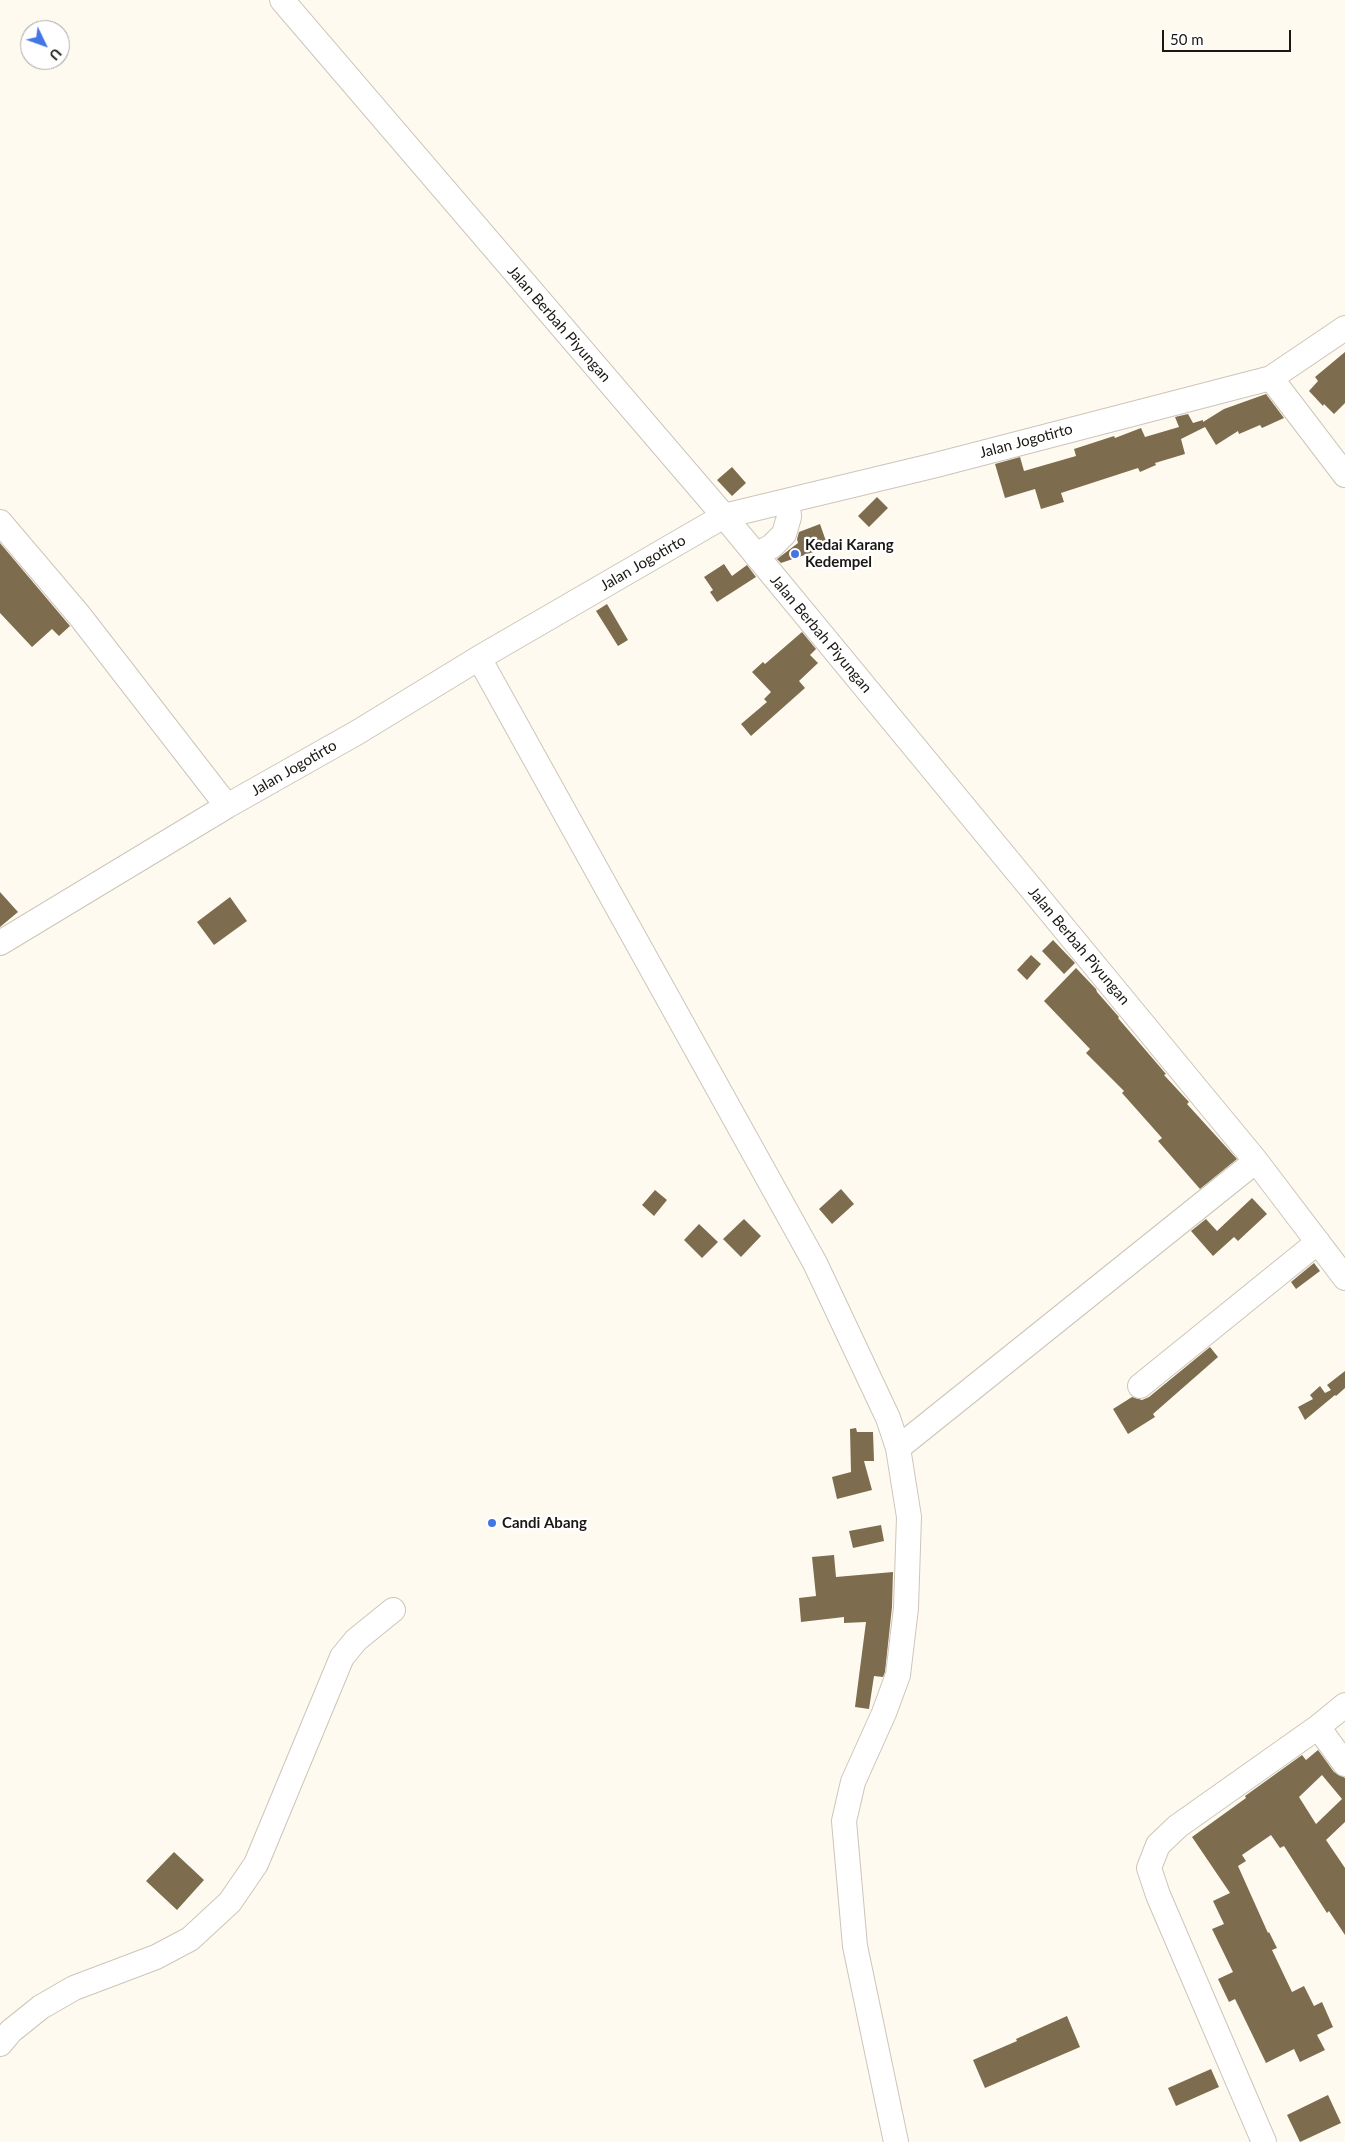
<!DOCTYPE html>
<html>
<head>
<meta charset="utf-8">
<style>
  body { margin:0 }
  #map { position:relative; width:1345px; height:2142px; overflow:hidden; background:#fffaf0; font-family:Lato,sans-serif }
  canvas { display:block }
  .north { position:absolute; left:20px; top:20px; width:50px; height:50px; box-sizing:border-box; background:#fff; border:1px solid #a3a3a1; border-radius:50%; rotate:132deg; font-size:14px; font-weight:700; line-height:20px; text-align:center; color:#1a1814 }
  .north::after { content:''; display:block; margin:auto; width:18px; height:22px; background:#4275e6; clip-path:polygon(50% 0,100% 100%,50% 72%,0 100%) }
  .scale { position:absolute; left:1162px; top:30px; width:129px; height:22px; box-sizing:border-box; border:2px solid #1a1814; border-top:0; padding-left:6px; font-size:15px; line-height:18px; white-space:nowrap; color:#1a1814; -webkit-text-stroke:4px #fff; paint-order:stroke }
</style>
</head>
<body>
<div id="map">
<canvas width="1345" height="2142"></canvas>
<div class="north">U</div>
<div class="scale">50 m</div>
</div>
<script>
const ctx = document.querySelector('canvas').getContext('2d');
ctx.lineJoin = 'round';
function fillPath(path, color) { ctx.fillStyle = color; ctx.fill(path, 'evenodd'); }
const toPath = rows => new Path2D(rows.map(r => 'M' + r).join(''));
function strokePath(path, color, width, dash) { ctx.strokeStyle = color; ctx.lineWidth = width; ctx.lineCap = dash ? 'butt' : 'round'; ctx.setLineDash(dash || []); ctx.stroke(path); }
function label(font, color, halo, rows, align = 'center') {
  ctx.font = font + ' Lato,sans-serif'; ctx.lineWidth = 4.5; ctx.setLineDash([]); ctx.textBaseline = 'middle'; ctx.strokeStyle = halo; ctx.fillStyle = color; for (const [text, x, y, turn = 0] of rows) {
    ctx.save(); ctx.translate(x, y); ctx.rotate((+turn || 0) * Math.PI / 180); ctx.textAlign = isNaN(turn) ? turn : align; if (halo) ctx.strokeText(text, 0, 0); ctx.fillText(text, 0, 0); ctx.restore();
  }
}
fillPath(toPath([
  [1345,352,1345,403,1334,414,1324,404,1323,406,1309,391,1318,381,1315,377],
  [1266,394,1284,418,1262,428,1260,425,1239,434,1238,431,1216,445,1205,427,1181,439,1185,454,1155,463,1156,465,1140,472,1138,468,1061,493,1064,502,1041,509,1035,489,1005,498,995,464,1020,457,1024,471,1076,456,1074,449,1114,436,1115,438,1141,428,1145,437,1179,427,1175,417,1188,414,1193,423,1203,420,1203,422,1224,409],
  [732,467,746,483,732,496,717,480],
  [877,497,888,508,869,527,858,516],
  [820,524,828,547,781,563,777,559,798,543,797,539,799,532],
  [0,543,70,626,59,636,52,629,32,647,0,613],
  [724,564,732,576,747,565,756,577,717,602,710,592,713,590,704,577],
  [607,604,628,640,618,646,596,611],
  [802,632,816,649,810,655,818,663,799,681,805,688,751,736,741,724,767,702,764,699,771,692,752,672,763,662,765,664],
  [0,892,18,912,0,927],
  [230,897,247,921,214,945,197,922],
  [1053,940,1075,963,1064,974,1042,951],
  [1031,955,1041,964,1027,980,1017,970],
  [1076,968,1096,989,1097,992,1119,1017,1118,1018,1166,1074,1164,1075,1189,1102,1187,1104,1237,1159,1200,1189,1158,1141,1162,1138,1122,1093,1124,1091,1086,1053,1090,1049,1044,1001],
  [841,1189,854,1204,832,1224,819,1209],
  [655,1190,667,1200,654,1216,642,1205],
  [1252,1198,1267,1214,1238,1241,1234,1237,1213,1256,1191,1231,1206,1219,1217,1231],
  [744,1219,761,1236,741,1257,723,1239],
  [699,1224,718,1242,702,1258,684,1240],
  [1314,1263,1320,1271,1296,1289,1291,1282],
  [1210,1347,1218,1357,1153,1414,1155,1417,1128,1434,1113,1409,1132,1397,1142,1400,1149,1397],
  [1345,1371,1345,1388,1336,1396,1335,1395,1305,1420,1298,1407,1313,1399,1310,1395,1320,1386,1325,1393,1331,1390,1327,1385],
  [856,1428,857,1432,873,1432,874,1461,864,1461,872,1490,837,1499,832,1477,851,1472,850,1429],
  [881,1525,884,1541,853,1548,849,1531],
  [834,1555,836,1577,893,1572,892,1607,885,1672,883,1677,874,1676,869,1709,855,1707,866,1622,844,1623,844,1617,801,1622,799,1598,816,1596,812,1557],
  [1318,1750,1334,1772,1345,1778,1345,1822,1326,1840,1345,1868,1345,1935,1329,1911,1327,1913,1284,1846,1280,1848,1271,1835,1242,1855,1246,1861,1238,1866,1268,1933,1269,1932,1277,1948,1272,1950,1292,1992,1304,1986,1314,2006,1322,2002,1333,2027,1317,2035,1325,2050,1300,2062,1294,2049,1266,2063,1235,1999,1229,2002,1218,1979,1233,1972,1212,1929,1224,1924,1213,1901,1230,1893,1192,1837,1246,1798,1245,1796,1302,1755,1306,1760],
  [1322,1775,1342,1799,1316,1824,1299,1797],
  [174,1852,204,1880,177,1910,146,1881],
  [1067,2016,1080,2047,985,2088,973,2060,1017,2041,1016,2039],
  [1211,2069,1219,2087,1176,2106,1168,2088],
  [1328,2095,1341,2123,1300,2142,1287,2115]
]), '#7d6d4e');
const minor = toPath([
  [282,0,724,516,1256,1161,1345,1278],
  [1271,378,1345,475],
  [0,522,79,615,227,806],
  [756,555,772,546,784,534,789,517,788,501],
  [479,658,815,1263,888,1418,898,1448,909,1517,906,1608,898,1675,884,1713,853,1782,844,1821,855,1946,896,2142],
  [0,943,227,806,358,732,479,658,724,516,936,465,1271,378,1345,328],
  [1140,1386,1318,1242],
  [898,1448,1256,1161],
  [1318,1727,1345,1764],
  [0,2044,11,2031,41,2007,74,1988,156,1957,190,1939,230,1902,256,1864,342,1657,356,1640,393,1610],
  [1264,2142,1158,1895,1149,1868,1158,1845,1178,1826,1318,1727,1345,1705]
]);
strokePath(minor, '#ccc5ba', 26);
strokePath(minor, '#fff', 24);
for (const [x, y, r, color] of [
  [795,554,5,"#4275e6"],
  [492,1523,5,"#4275e6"]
]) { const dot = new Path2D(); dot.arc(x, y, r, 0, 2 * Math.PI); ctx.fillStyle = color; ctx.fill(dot); strokePath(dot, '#fff', 2); }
label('15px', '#1a1814', '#fff', [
  ["Jalan Berbah Piyungan",559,324,49],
  ["Jalan Jogotirto",1026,441,-15],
  ["Jalan Jogotirto",643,563,-30],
  ["Jalan Berbah Piyungan",821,634,50],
  ["Jalan Jogotirto",294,768,-30],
  ["Jalan Berbah Piyungan",1079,946,50]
]);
label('bold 15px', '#1a1814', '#fff', [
  ["Kedai Karang",805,545],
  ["Kedempel",805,562],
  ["Candi Abang",502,1523]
], 'left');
</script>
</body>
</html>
